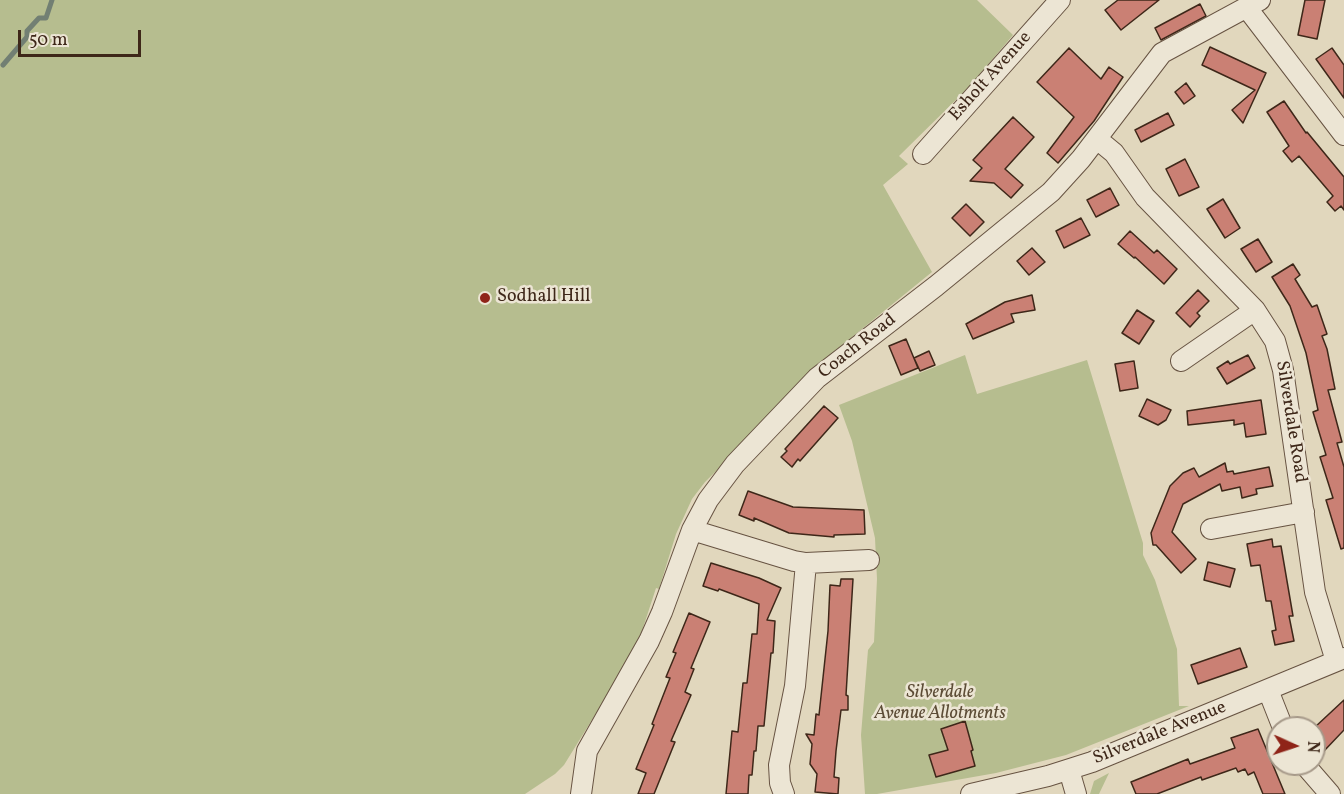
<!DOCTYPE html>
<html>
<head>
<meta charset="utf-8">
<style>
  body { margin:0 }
  #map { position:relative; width:1344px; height:794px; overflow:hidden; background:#e1d7bd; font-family:Vollkorn,serif }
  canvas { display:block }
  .north { position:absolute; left:1266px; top:716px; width:60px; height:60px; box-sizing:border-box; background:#ece5d4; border:2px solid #a69989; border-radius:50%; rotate:93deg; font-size:16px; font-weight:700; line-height:24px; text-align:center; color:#3e2719 }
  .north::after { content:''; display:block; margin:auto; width:21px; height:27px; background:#8f2418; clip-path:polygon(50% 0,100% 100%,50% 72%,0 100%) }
  .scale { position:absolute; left:18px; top:30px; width:123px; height:27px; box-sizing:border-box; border:3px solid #3e2719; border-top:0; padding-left:8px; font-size:18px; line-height:21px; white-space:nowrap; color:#3e2719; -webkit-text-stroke:4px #ece5d4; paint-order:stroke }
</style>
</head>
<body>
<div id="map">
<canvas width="1344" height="794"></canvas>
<div class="north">N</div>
<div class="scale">50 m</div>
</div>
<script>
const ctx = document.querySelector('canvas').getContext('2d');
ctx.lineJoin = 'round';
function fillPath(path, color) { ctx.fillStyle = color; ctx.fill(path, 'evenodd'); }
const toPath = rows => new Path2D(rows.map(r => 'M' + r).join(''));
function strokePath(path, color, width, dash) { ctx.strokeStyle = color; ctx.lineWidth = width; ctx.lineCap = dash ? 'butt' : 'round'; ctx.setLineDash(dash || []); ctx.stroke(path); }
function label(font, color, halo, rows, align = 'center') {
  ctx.font = font + ' Vollkorn,serif'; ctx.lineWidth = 5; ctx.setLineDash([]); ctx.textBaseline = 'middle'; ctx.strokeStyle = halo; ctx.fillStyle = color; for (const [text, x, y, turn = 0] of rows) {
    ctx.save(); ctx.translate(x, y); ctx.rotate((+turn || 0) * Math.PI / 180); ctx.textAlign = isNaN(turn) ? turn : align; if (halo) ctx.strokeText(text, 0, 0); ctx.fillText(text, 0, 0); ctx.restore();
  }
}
fillPath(toPath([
  [0,0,977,0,1013,35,969,87,899,156,908,164,883,185,932,272,814,368,761,427,705,482,692,499,676,534,659,589,656,588,642,631,629,660,564,765,555,774,525,794,0,794],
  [965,355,977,394,1087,360,1143,543,1143,555,1155,580,1177,649,1179,706,1189,706,1066,755,996,773,877,794,865,794,861,735,868,650,874,642,877,579,875,538,852,441,839,405],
  [1109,773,1099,794,1090,794,1094,781]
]), '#b6bd8f');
strokePath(toPath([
  [3,65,27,37,27,31,39,18,46,18,52,0]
]), '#727f73', 5);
const building = toPath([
  [1118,0,1159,0,1121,30,1105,10,1118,0],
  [1305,0,1325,0,1317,39,1298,35,1305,0],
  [1200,4,1206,16,1161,40,1155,28,1200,4],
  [1210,47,1266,73,1243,123,1232,110,1255,90,1202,65,1210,47],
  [1069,48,1101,79,1109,67,1123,77,1094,121,1058,163,1047,153,1074,117,1037,82,1069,48],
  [1332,48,1344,65,1344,98,1316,59,1332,48],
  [1186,83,1195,96,1184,104,1175,92,1186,83],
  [1284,101,1306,133,1307,132,1344,177,1344,210,1341,206,1335,211,1327,202,1333,196,1299,156,1292,162,1283,151,1289,146,1267,112,1284,101],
  [1168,113,1174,125,1141,142,1135,130,1168,113],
  [1013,117,1034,137,1005,169,1023,185,1011,198,994,183,970,181,982,168,973,160,1013,117],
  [1185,159,1199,187,1179,196,1166,169,1185,159],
  [1110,188,1119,205,1096,217,1087,200,1110,188],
  [1223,199,1240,228,1225,238,1207,209,1223,199],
  [966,204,984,222,970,236,952,218,966,204],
  [1081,218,1090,235,1064,248,1056,231,1081,218],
  [1130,231,1154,253,1157,250,1177,269,1164,284,1135,257,1134,258,1118,244,1130,231],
  [1258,239,1272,262,1256,272,1241,249,1258,239],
  [1032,248,1045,262,1029,275,1017,261,1032,248],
  [1293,264,1300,275,1295,279,1312,307,1317,305,1327,334,1322,336,1327,349,1335,389,1328,390,1342,442,1337,443,1344,467,1344,548,1341,549,1326,500,1333,498,1320,457,1326,455,1313,412,1318,410,1306,353,1290,306,1272,277,1293,264],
  [1198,290,1209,301,1197,313,1200,316,1190,327,1176,313,1198,290],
  [1032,295,1035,310,1011,314,1014,322,973,339,966,324,1005,302,1032,295],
  [1137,310,1154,321,1139,344,1122,333,1137,310],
  [906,339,918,368,901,375,889,346,906,339],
  [929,351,935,365,920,371,914,358,929,351],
  [1248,355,1255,368,1227,384,1217,368,1228,361,1230,364,1248,355],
  [1134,361,1138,388,1120,391,1115,364,1134,361],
  [1147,399,1171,410,1166,420,1158,425,1139,416,1147,399],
  [1261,400,1266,434,1246,437,1244,423,1234,425,1234,420,1188,425,1187,411,1261,400],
  [824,406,838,418,800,461,798,459,792,467,781,457,787,451,785,449,824,406],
  [1225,463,1227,472,1233,471,1234,474,1269,467,1273,486,1256,489,1257,494,1242,498,1240,487,1222,491,1220,484,1183,504,1172,532,1196,559,1181,573,1156,545,1153,545,1151,533,1170,486,1183,473,1194,468,1199,477,1225,463],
  [748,491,793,507,864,510,865,534,834,535,834,537,789,533,754,518,754,521,739,515,748,491],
  [1272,539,1273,547,1281,546,1293,616,1289,616,1294,641,1275,645,1272,631,1276,630,1271,601,1266,601,1260,565,1251,566,1247,544,1272,539],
  [1208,562,1235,569,1230,587,1204,580,1208,562],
  [711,563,759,578,781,588,767,620,775,621,773,653,771,653,764,726,758,726,756,751,754,751,752,775,749,775,748,794,726,794,732,731,738,732,743,683,747,683,752,634,757,634,759,604,719,589,718,591,703,586,711,563],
  [841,579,853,579,846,695,848,696,848,710,841,710,836,751,834,777,839,778,838,794,815,792,817,774,810,764,812,744,806,734,814,735,816,714,819,715,828,631,830,585,840,586,841,579],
  [689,613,710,622,691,668,694,669,685,692,691,695,671,741,675,742,654,794,638,794,646,773,636,769,654,725,652,724,670,678,666,677,676,653,673,652,689,613],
  [1240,648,1247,667,1198,684,1191,665,1240,648],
  [1344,700,1344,730,1324,751,1314,741,1314,728,1344,700],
  [965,721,973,750,971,751,975,766,936,777,929,755,948,750,941,729,965,721],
  [1258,729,1285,794,1263,794,1254,772,1248,775,1245,769,1238,772,1236,768,1202,780,1201,777,1157,794,1136,794,1131,782,1188,759,1190,764,1235,748,1231,738,1258,729]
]);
fillPath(building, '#ca8074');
strokePath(building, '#3e2719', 1.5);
const minor = toPath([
  [1247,8,1344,135],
  [1097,139,1114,153,1145,197,1255,310,1275,341,1283,370,1315,592,1336,661],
  [923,154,1060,0],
  [1181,361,1255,310],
  [1211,529,1304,512],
  [692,530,794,561,806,563,869,560],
  [1268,690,1283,728],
  [1304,764,1330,794],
  [1069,770,1076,794],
  [581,794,587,751,649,641,662,612,692,530,708,500,735,464,817,378,936,286,1051,192,1081,159,1162,53,1260,0],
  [784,794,780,783,779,765,795,686,806,563],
  [971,794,1048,776,1092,762,1344,658]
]);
strokePath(minor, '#675342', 22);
strokePath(minor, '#ece5d4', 20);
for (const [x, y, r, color] of [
  [485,298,6,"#8f2418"]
]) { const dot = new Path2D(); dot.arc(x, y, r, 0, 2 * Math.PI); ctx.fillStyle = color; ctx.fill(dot); strokePath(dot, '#ece5d4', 2); }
label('18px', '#3e2719', '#ece5d4', [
  ["Esholt Avenue",991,77,-48],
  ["Coach Road",858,347,-38],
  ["Silverdale Road",1290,422,81],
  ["Silverdale Avenue",1160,734,-22]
]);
label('18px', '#3e2719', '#ece5d4', [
  ["Sodhall Hill",497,298]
], 'left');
label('italic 18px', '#5c4c36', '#ece5d4', [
  ["Silverdale",940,694],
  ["Avenue Allotments",940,715]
]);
</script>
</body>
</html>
